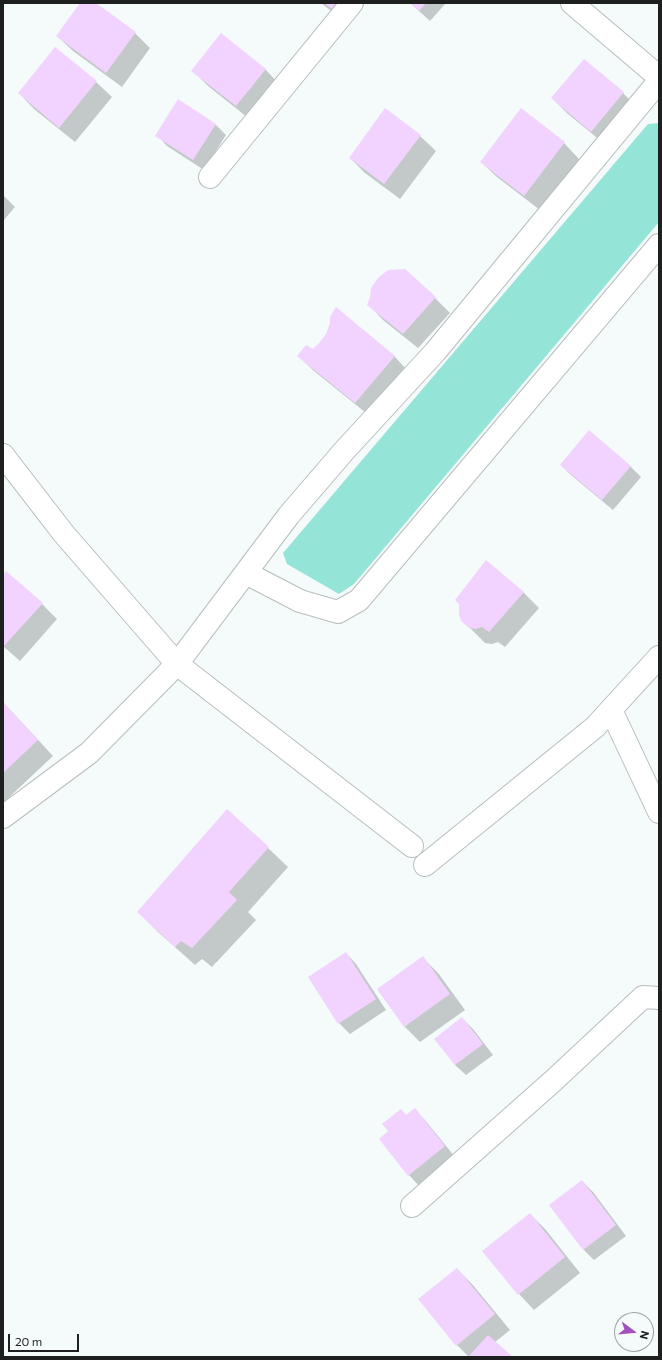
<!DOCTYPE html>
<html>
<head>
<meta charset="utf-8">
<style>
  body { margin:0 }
  #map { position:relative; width:662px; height:1360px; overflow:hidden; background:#f4fbfa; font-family:Commissioner,sans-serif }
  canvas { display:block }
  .frame { position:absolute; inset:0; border:4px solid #1e2020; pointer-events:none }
  .north { position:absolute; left:614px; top:1312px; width:40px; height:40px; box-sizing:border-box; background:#f4fbfa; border:1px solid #9ea3a3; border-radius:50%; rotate:106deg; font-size:11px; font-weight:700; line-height:16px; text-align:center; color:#1e2020 }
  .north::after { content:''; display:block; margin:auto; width:14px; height:18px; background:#a34fbe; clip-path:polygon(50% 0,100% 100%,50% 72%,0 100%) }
  .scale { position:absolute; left:8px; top:1334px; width:71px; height:18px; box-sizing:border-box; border:2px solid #1e2020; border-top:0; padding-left:5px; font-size:12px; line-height:14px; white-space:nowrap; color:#1e2020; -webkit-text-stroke:3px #f4fbfa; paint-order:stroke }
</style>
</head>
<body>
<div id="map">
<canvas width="662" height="1360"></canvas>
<div class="frame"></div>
<div class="north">N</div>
<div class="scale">20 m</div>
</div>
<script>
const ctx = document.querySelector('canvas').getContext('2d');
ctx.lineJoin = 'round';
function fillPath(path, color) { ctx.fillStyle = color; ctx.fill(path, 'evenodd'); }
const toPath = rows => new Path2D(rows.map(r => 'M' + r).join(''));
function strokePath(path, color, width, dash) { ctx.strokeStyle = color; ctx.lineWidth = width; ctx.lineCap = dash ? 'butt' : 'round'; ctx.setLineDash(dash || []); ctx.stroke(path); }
fillPath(toPath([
  [659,123,659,222,354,584,339,594,287,564,283,553,648,124]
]), '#94e4d7');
fillPath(toPath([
  [81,3,94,3,135,33,150,48,122,87,73,51,57,36],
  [321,3,365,3,349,25],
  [410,3,446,3,430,21],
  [55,48,96,82,112,97,75,142,34,109,19,93],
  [265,69,280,85,252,121,208,86,192,70],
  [623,93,638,108,607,146,568,114,552,98],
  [179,101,216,125,226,135,204,170,167,146,157,135],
  [386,110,420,136,436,151,400,199,365,173,350,158],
  [564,143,579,159,540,210,497,177,481,162],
  [3,195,15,207,3,221],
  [435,298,450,313,418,348,383,320,368,304],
  [298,356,394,356,409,372,371,417,314,371],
  [561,465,630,466,641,477,613,510,571,475],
  [486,562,524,593,539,608,505,647,498,642,492,644,485,643,462,620],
  [3,577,42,604,57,619,20,661,3,646],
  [3,702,53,756,3,803],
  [268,848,288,867,248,912,256,920,212,967,202,959,195,965,158,932,138,912],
  [346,953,356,964,386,1010,350,1034,339,1023],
  [423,958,438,973,465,1010,420,1042,405,1027,378,990],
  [462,1018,473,1029,493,1055,466,1075,455,1065,436,1039],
  [414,1109,425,1120,455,1157,419,1186,409,1175,380,1139,389,1132,401,1110,407,1116],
  [582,1181,593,1192,626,1236,594,1260,584,1250,550,1206],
  [530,1214,545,1229,580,1273,534,1310,519,1294],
  [457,1269,472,1284,510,1330,495,1342,511,1357,469,1357,457,1345,420,1300]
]), '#0003');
fillPath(toPath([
  [80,3,96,3,136,32,106,73,56,36],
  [324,3,338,3,333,10],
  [410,3,426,3,419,11],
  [221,33,266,69,236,106,191,71],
  [55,47,97,81,59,128,18,93],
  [584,59,624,92,591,132,551,98],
  [178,99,216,124,193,160,155,136],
  [385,108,421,135,384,184,349,158],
  [521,108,565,142,524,196,480,162],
  [405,269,436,297,403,334,367,305,370,297,371,288,378,278,388,270],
  [336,307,395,356,355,403,297,356,306,345,313,349,320,342,326,334,330,323,330,317],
  [589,430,631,466,602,500,560,465],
  [486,560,524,592,489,632,482,627,476,629,469,628,461,621,459,614,459,604,455,600],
  [6,571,43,603,4,646,3,645,3,575],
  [3,702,38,740,3,773],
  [227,809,269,847,229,892,237,900,192,948,181,941,175,947,137,912],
  [346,952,376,999,338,1024,308,977],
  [423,956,450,994,404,1027,377,989],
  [462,1017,483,1044,455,1065,434,1039],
  [415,1108,445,1146,408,1176,379,1139,388,1131,382,1124,401,1109,406,1115],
  [582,1180,616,1225,583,1250,549,1205],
  [530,1213,565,1257,518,1295,482,1251],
  [457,1268,495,1314,456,1346,418,1299],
  [488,1335,513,1357,468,1357]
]), '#f2d2fe');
const minor = toPath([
  [572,3,659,77],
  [210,177,352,3],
  [3,455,64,534,177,664,412,846],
  [246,573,300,601,338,612,359,600,659,245],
  [611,710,659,812],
  [3,817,89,753,177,664,289,515,344,451,435,352,659,81],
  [425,865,595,727,659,657],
  [412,1206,553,1081,643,997,659,998]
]);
strokePath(minor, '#b7bebc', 24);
strokePath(minor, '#fff', 22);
</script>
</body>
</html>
